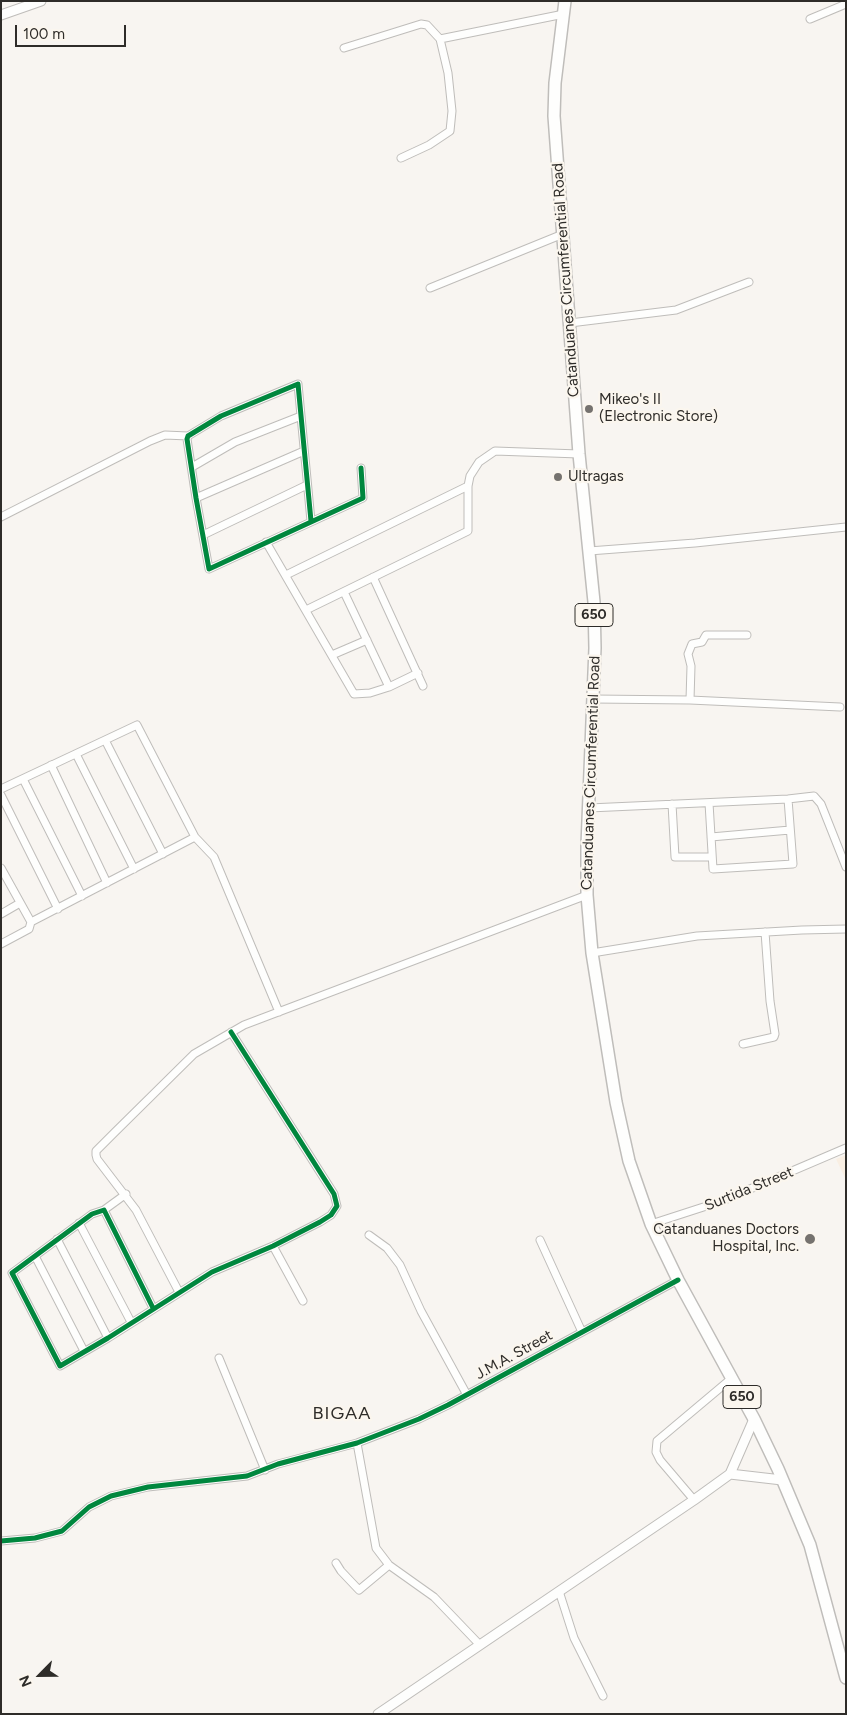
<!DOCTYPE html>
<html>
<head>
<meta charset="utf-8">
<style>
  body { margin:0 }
  #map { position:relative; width:847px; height:1715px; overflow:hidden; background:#f8f5f1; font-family:Figtree,sans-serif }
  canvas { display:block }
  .frame { position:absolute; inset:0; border:2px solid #2e2c29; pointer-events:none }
  .north { position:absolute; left:15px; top:1650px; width:50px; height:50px; -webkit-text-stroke:4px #fbf6ee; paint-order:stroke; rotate:247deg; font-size:14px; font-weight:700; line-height:20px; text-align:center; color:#2e2c29 }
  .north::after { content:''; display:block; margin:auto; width:18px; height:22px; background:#2e2c29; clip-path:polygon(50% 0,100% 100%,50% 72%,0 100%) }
  .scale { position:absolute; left:15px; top:25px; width:111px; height:22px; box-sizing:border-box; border:2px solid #2e2c29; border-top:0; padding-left:6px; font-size:15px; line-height:18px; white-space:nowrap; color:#2e2c29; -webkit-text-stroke:4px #fbf6ee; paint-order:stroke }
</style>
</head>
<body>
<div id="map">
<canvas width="847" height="1715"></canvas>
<div class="frame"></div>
<div class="north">N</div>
<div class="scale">100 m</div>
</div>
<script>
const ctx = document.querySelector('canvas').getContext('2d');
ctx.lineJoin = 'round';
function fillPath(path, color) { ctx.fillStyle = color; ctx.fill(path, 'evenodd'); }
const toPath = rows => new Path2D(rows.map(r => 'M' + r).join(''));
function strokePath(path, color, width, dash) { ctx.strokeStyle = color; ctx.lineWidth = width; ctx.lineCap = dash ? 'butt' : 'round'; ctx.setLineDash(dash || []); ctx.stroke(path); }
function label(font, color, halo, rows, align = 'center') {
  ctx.font = font + ' Figtree,sans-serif'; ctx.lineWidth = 4.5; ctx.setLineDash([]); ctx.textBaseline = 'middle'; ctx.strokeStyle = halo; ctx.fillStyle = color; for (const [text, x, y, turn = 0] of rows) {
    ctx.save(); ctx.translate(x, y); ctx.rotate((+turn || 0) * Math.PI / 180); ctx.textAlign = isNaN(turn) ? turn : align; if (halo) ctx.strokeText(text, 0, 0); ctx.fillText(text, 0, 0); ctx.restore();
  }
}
fillPath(toPath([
  [846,1155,846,1180,836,1159]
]), '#f9efe3');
const minor = toPath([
  [810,19,846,4],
  [440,39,564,14],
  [344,48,421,24,427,25,440,39,448,73,452,111,450,131,429,145,401,158],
  [430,288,563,234],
  [570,323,676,310,749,282],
  [192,467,235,442,301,416],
  [196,498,304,451],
  [1,517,150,441,165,435,188,436],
  [311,521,298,384,221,416,188,436,187,439,196,498,209,569,363,498,361,468],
  [203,535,307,485],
  [266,542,354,694,370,693,389,687,418,673],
  [589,551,695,543,846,527],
  [286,575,468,486],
  [373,577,423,686],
  [344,592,389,687],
  [306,610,468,531,468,486,470,476,479,462,495,451,579,454],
  [332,655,367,640],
  [593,699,690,700,840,707],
  [690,700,691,666,688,654,692,644,702,642,706,635,747,635],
  [105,740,163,854],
  [76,754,134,869],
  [51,765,107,883],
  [23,779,82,896],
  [1,789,137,725,195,837,214,857,279,1012],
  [1,795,58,909],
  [709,803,713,869,793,864,788,799],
  [672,804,675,857,712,857],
  [589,808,788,799,814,796,821,804,846,867],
  [711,837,790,830],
  [1,868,31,922],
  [1,914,20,903],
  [1,944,29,929,31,922,195,837],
  [592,953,697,936,802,930,846,929],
  [743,1044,774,1037,775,1034,770,1001,765,932],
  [104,1210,126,1194],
  [79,1223,131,1322],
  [651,1224,722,1201,846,1148],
  [369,1235,387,1248,400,1265,421,1311,467,1395],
  [57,1239,108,1338],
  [540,1240,582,1332],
  [273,1246,303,1301],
  [35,1256,84,1351],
  [179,1292,136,1210,97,1159,96,1155,96,1151,115,1132,194,1054,244,1025,587,895],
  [153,1308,104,1210,92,1214,12,1273,60,1366,108,1338,212,1272,273,1246,320,1222,331,1215,337,1206,334,1194,231,1032],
  [219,1358,265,1470],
  [357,1443,376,1548,389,1565,434,1597,479,1644],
  [694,1500,660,1460,656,1452,657,1441,732,1378],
  [1,1541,35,1538,62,1531,89,1507,111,1496,148,1487,247,1476,278,1464,357,1443,419,1419,448,1405,678,1280],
  [336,1563,341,1571,359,1590,389,1565],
  [559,1591,574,1638,603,1696]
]);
const tertiary = toPath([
  [1,15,41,1],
  [730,1474,782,1480],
  [378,1714,694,1500,730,1474,754,1419]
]);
const primary = toPath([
  [565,1,555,83,554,116,579,454,594,602,595,648,587,845,587,895,592,953,616,1102,629,1161,651,1224,678,1280,754,1419,778,1469,810,1545,846,1678]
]);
strokePath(minor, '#bfbdba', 9);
strokePath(tertiary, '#bfbdba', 11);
strokePath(primary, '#bfbdba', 14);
strokePath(minor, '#fefefd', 7);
strokePath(tertiary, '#fefefd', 9);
strokePath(primary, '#fefefd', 11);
strokePath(toPath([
  [311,521,298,384,221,416,188,436,187,439,196,498,209,569,363,498,361,468],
  [153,1308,104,1210,92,1214,12,1273,60,1366,108,1338,212,1272,273,1246,320,1222,331,1215,337,1206,334,1194,231,1032],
  [1,1541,35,1538,62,1531,89,1507,111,1496,148,1487,247,1476,278,1464,357,1443,419,1419,448,1405,678,1280]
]), '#00873e', 5);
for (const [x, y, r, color] of [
  [589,409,5,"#75726f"],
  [558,477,5,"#75726f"],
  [810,1239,6,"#75726f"]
]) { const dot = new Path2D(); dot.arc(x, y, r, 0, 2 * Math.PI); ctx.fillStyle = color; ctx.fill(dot); strokePath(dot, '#fbf6ee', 2); }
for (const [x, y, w] of [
  [594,615,38],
  [742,1397,38]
]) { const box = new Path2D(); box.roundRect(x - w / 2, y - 11.5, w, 23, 4); ctx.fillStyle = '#fbf6ee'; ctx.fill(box); strokePath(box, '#2e2c29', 1); }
label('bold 14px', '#2e2c29', null, [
  ["650",594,615],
  ["650",742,1397]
]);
label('15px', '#2e2c29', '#fbf6ee', [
  ["Catanduanes Circumferential Road",566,280,-94],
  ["Catanduanes Circumferential Road",591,773,-88],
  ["Surtida Street",749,1189,-22],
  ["J.M.A. Street",514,1355,-29]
]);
label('15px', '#2e2c29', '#fbf6ee', [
  ["Mikeo's II",599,400],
  ["(Electronic Store)",599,417],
  ["Ultragas",568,477],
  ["Catanduanes Doctors",799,1230,"right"],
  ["Hospital, Inc.",799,1247,"right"]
], 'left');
ctx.letterSpacing = '1px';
label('18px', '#2e2c29', '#fbf6ee', [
  ["BIGAA",342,1414]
]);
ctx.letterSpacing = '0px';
</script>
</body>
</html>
